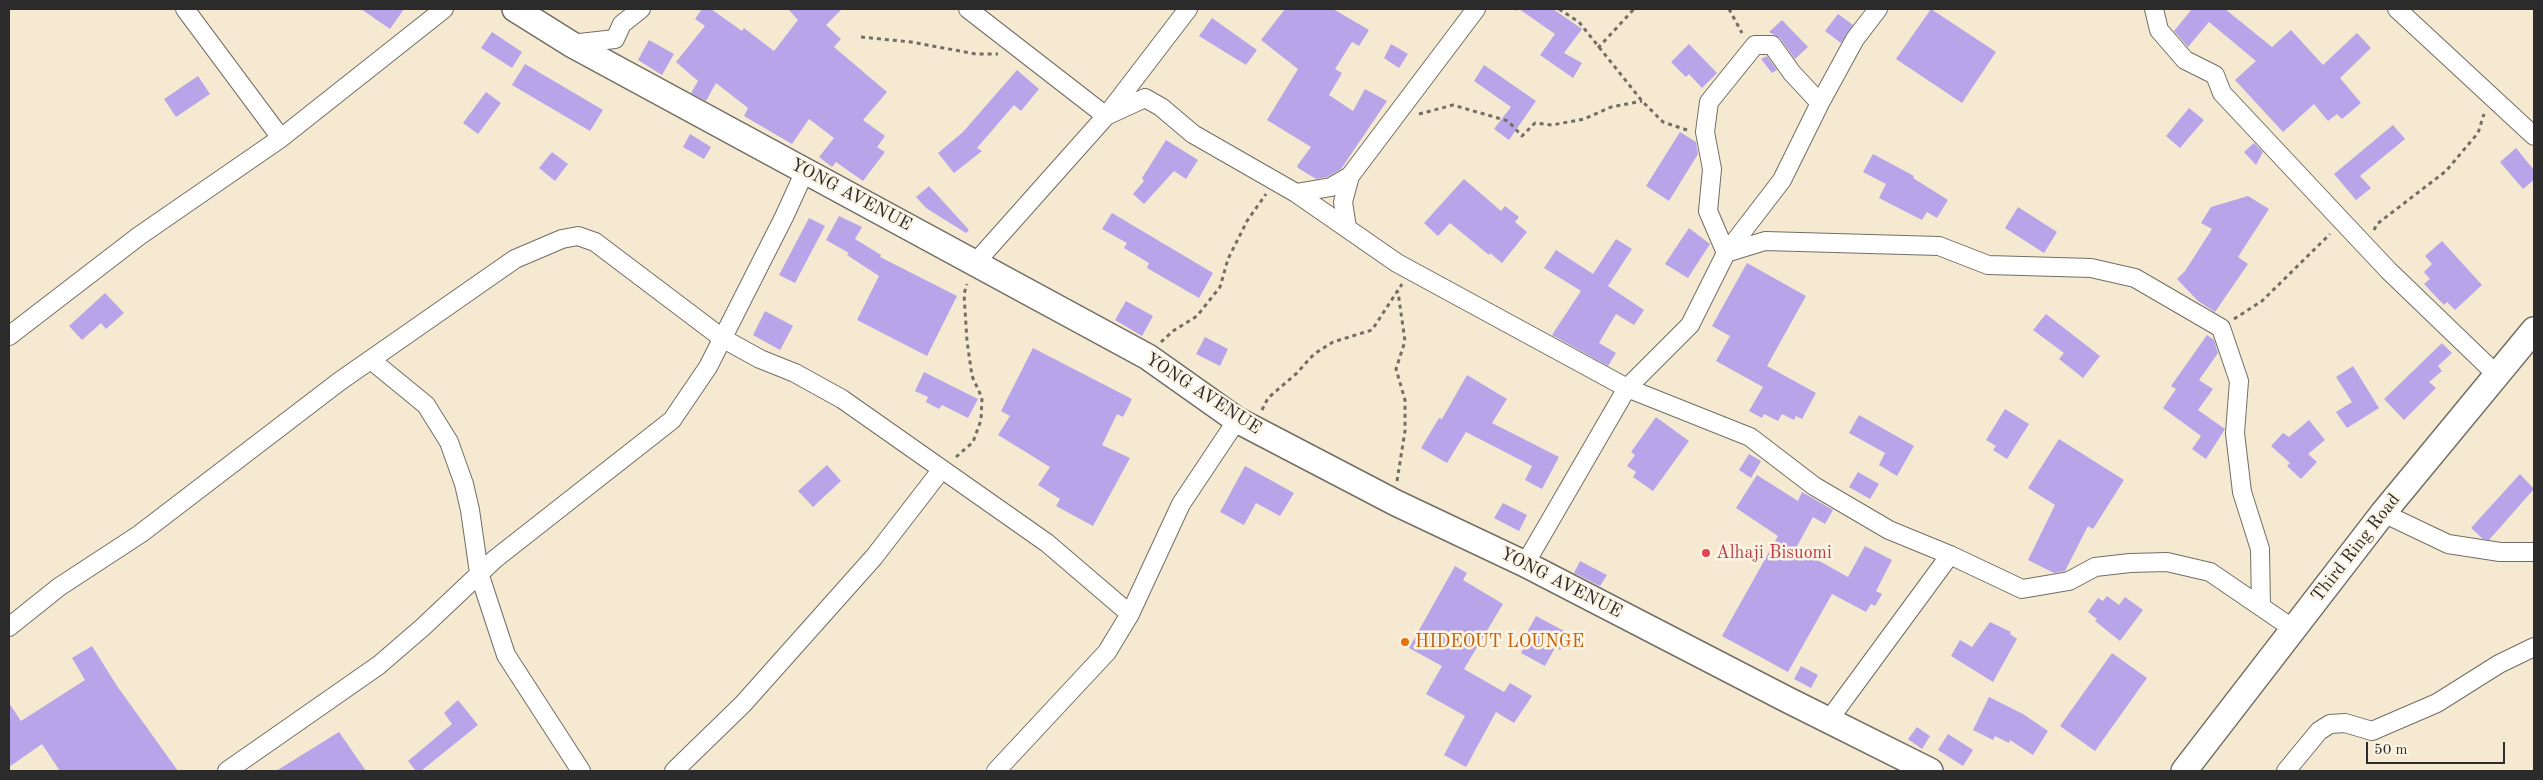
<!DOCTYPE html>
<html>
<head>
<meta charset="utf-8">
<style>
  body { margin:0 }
  #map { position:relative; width:2543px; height:780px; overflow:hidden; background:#f5ead1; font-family:"Old Standard TT",serif }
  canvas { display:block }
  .frame { position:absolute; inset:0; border:10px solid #2b2b2b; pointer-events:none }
  .scale { position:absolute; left:2366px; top:742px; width:139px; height:22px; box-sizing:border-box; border:2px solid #2b2b2b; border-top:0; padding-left:6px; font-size:15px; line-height:18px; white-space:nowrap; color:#2b2b2b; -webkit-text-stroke:4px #fcf5e5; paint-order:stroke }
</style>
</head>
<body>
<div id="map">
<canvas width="2543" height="780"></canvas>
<div class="frame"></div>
<div class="scale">50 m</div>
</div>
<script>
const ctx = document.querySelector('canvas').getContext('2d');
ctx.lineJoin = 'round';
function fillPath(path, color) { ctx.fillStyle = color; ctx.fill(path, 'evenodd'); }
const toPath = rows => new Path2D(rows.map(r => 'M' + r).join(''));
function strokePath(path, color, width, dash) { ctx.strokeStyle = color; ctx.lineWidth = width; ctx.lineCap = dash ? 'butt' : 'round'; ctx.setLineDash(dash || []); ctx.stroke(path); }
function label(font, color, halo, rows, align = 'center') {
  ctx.font = font + ' "Old Standard TT",serif'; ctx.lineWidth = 5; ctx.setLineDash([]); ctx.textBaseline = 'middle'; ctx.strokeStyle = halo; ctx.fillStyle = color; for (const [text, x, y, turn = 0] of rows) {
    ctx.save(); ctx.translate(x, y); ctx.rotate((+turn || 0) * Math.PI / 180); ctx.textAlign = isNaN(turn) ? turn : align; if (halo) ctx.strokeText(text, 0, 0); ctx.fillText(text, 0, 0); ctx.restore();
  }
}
fillPath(toPath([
  [361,9,404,9,390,29],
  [702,9,711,9,742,31,744,28,774,51,798,20,788,9,842,9,826,25,841,39,834,47,887,92,863,120,885,136,877,147,885,152,863,181,836,162,832,167,819,157,834,138,809,119,792,144,744,116,748,108,716,83,706,101,691,93,698,81,676,62,705,26,695,19],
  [1285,9,1333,9,1369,30,1359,46,1352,42,1335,69,1342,73,1329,95,1353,111,1365,89,1387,101,1341,169,1327,177,1316,179,1298,168,1297,166,1311,147,1267,120,1298,69,1261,40],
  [1519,9,1553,9,1582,29,1564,53,1582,63,1573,78,1540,55,1555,34],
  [1931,9,1996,52,1962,103,1896,59],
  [2192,9,2225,9,2272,47,2291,30,2323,65,2357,33,2371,48,2340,78,2361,103,2342,119,2337,114,2328,121,2314,104,2283,132,2235,80,2256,61,2209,22,2188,47,2174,31],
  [1838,14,1853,25,1841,43,1825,31],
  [1212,18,1257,50,1246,65,1199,36],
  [1782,20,1808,47,1795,59,1780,38,1769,32],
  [492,32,522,52,512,68,481,48],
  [649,40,674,54,662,75,638,60],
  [1391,44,1408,54,1399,68,1384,58],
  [1689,44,1717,73,1702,88,1689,74,1686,77,1671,62],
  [1767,56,1777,70,1772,73,1761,59],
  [525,64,603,110,590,131,512,85],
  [1484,65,1536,101,1509,140,1494,129,1511,107,1474,81],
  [1017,70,1039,89,1021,111,1014,105,977,148,982,151,954,173,938,153,963,132],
  [198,76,210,94,176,117,164,99],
  [486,92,501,103,478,134,463,123],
  [2189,108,2204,120,2180,148,2166,136],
  [2393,125,2405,139,2360,176,2371,188,2356,200,2334,174],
  [1680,132,1696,142,1698,154,1669,201,1646,186],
  [690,134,711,147,704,159,683,147],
  [1166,140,1198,160,1186,179,1174,171,1144,204,1133,194,1144,181,1142,178],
  [2254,143,2263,152,2256,165,2244,152],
  [2516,148,2534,170,2534,180,2523,189,2500,162],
  [552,152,568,164,555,181,539,168],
  [1873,154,1914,176,1913,178,1948,200,1937,218,1927,212,1922,220,1879,198,1886,184,1863,172],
  [1464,179,1501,211,1505,206,1519,217,1515,222,1527,232,1502,263,1490,253,1489,255,1450,223,1438,236,1424,223],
  [929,186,969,230,966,233,926,208,916,197],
  [2248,196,2269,209,2238,257,2248,264,2215,312,2198,301,2177,279,2185,271,2212,229,2201,223,2211,207],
  [2018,207,2057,232,2044,253,2005,228],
  [1112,213,1213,273,1199,298,1147,268,1149,263,1124,248,1127,243,1102,229],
  [839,216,862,227,855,239,881,255,880,257,957,296,927,356,857,320,879,276,847,255,849,253,826,240],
  [809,218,825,226,795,283,779,275],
  [1689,228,1710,244,1688,278,1665,264],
  [1616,239,1632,249,1608,286,1644,310,1634,325,1616,314,1599,343,1616,353,1608,366,1552,335,1581,291,1544,268,1556,250,1593,274],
  [2442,241,2482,285,2455,310,2447,302,2444,305,2424,284,2430,279,2424,272,2432,264,2425,256],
  [1747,263,1806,296,1767,366,1816,393,1802,419,1796,416,1794,420,1782,414,1778,421,1764,414,1762,418,1749,411,1763,387,1716,361,1730,336,1712,326],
  [105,293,124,313,106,329,101,323,82,340,69,326],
  [1126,301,1153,316,1142,336,1115,320],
  [765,311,793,326,780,350,753,335],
  [2046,314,2100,356,2083,378,2059,359,2064,353,2033,330],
  [2207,335,2214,340,2218,353,2199,380,2213,389,2198,410,2225,429,2206,459,2192,449,2201,436,2163,408,2176,389,2171,386],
  [1205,337,1228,349,1220,366,1196,354],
  [2442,343,2452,353,2438,366,2442,371,2429,382,2436,388,2404,420,2384,399],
  [1033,348,1132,399,1123,417,1117,414,1102,445,1130,458,1093,526,1056,506,1060,499,1038,485,1050,467,998,435,1010,416,1001,411],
  [2353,366,2379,408,2347,428,2336,412,2352,402,2336,377],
  [924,372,978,399,968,418,942,405,939,409,926,402,928,397,915,391],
  [1467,375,1507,399,1492,423,1559,457,1542,489,1525,480,1532,466,1466,432,1447,463,1421,448,1439,418,1442,419],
  [2005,409,2029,424,2007,459,1993,450,1996,446,1986,440],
  [1859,415,1914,446,1897,476,1879,465,1885,453,1849,433],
  [1656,417,1689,441,1653,491,1633,477,1636,472,1627,466,1635,455,1631,452],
  [2309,420,2325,440,2308,454,2317,462,2301,479,2287,466,2290,463,2271,446,2283,433,2289,437],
  [2059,439,2124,480,2093,529,2088,526,2065,571,2054,573,2028,560,2055,505,2028,488],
  [1749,454,1761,461,1751,478,1739,470],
  [827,465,841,481,813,507,798,491],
  [1245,466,1294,493,1280,516,1256,503,1244,525,1220,512],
  [1858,472,1879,484,1870,499,1849,487],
  [2520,474,2534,489,2489,540,2483,539,2471,528],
  [1757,475,1798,501,1802,492,1833,510,1825,524,1813,517,1796,548,1848,577,1865,546,1892,560,1876,591,1882,594,1875,606,1871,604,1866,612,1832,594,1788,672,1722,636,1778,536,1736,508],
  [1503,503,1527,515,1519,531,1494,518],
  [1580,561,1607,575,1600,586,1574,573],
  [1455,566,1467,573,1463,580,1503,604,1464,669,1504,692,1510,683,1532,696,1514,723,1496,712,1466,767,1444,755,1465,716,1426,694,1442,666,1409,648],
  [2107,596,2119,605,2125,597,2143,610,2120,641,2095,621,2097,619,2088,612,2098,598,2103,601],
  [1536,616,1566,632,1564,636,1567,637,1560,650,1555,648,1545,666,1521,653,1530,636,1526,634],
  [1990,622,2011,632,2010,634,2017,639,1993,682,1951,656,1960,640,1972,647],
  [92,646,117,686,178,771,60,771,42,744,9,767,9,703,21,721,85,680,72,658],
  [2112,653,2147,678,2095,751,2060,726],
  [1801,666,1818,675,1811,688,1794,679],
  [1989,697,2023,714,2048,731,2033,755,2010,740,2009,743,1995,736,1993,740,1973,730],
  [458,700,478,725,421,771,416,771,408,761,452,724,444,713],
  [1917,727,1930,736,1922,749,1908,739],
  [339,732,366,771,276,771],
  [1948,734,1973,750,1963,766,1938,750]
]), '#b8a4e8');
const street = toPath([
  [185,9,281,138],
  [968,9,1106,116,1145,98,1161,107,1193,134,1296,193,1397,263,1627,388,1750,437,1814,486,1889,530,1950,555,2022,589,2069,581,2095,567,2130,563,2167,562,2210,572,2292,628],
  [2154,9,2159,30,2185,60,2215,75,2222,93,2341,220,2389,271,2497,375],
  [2397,9,2534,136],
  [571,44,615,39,622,24,641,9],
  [1820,103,1792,73,1772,45,1755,45,1709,102,1705,132,1712,169,1708,211,1726,253,1765,241,1939,246,1988,265,2091,268,2135,278,2221,328,2239,381,2235,433,2242,492,2260,549,2261,607],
  [1296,193,1331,187,1350,176],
  [1347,228,1343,202,1350,176,1476,9],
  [976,262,1106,116,1188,9],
  [9,336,139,236,281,138,444,9],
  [371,360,426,405,449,442,464,484,470,510,479,573,506,655,581,771],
  [2383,513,2448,544,2500,552,2534,552],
  [1525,564,1627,388,1690,325,1726,253,1782,180,1820,103,1855,39,1878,9],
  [9,627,59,587,140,534,340,381,515,259,562,239,578,236,595,242,722,338,760,359,795,373,842,399,1047,543,1130,614],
  [1828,721,1950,555],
  [227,771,379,665,423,627,495,559,672,420,708,367,784,217,805,171],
  [674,771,743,704,874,557,942,469],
  [996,771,1107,652,1130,614,1181,504,1237,420],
  [2286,771,2319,731,2330,724,2345,723,2372,731,2437,703,2499,664,2534,647]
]);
const secondary = toPath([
  [515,9,571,44,1148,357,1237,420,1396,503,1525,564,1786,699,1930,771],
  [2184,771,2383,513,2534,330]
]);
strokePath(street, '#726e65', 20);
strokePath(secondary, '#726e65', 28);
strokePath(toPath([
  [1516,9,1517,9],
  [1559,9,1579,22,1642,101,1663,122,1687,130],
  [1729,9,1742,33],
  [861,37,911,42,976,54,998,54],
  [1598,48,1634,9],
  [1419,114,1453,105,1508,121,1522,136,1535,123,1552,125,1584,119,1611,107,1642,101],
  [2374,230,2377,224,2446,171,2478,133,2484,114],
  [2234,319,2262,301,2330,234],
  [1161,342,1173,331,1197,316,1220,287,1228,259,1247,221,1266,194],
  [1262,410,1268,398,1297,373,1314,354,1333,342,1372,330,1402,284],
  [956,457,973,442,981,420,982,398,972,376,967,341,964,294,967,284],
  [1397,481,1405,431,1405,400,1396,369,1405,341,1398,292]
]), '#726e65', 3, [4, 4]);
strokePath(street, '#fff', 18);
strokePath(secondary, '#fff', 25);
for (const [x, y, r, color] of [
  [1706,553,5,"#e0444e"],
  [1405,642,5,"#e8710a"]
]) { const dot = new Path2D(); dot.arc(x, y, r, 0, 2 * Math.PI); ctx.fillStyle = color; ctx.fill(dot); strokePath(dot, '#fcf5e5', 2); }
label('18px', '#2b2b2b', '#fcf5e5', [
  ["YONG AVENUE",851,195,28],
  ["YONG AVENUE",1203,394,33],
  ["Third Ring Road",2356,548,-52],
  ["YONG AVENUE",1561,583,27]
]);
label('18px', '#be3a42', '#fcf5e5', [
  ["Alhaji Bisuomi",1716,553]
], 'left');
label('18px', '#c56008', '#fcf5e5', [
  ["HIDEOUT LOUNGE",1415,642]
], 'left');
</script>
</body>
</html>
